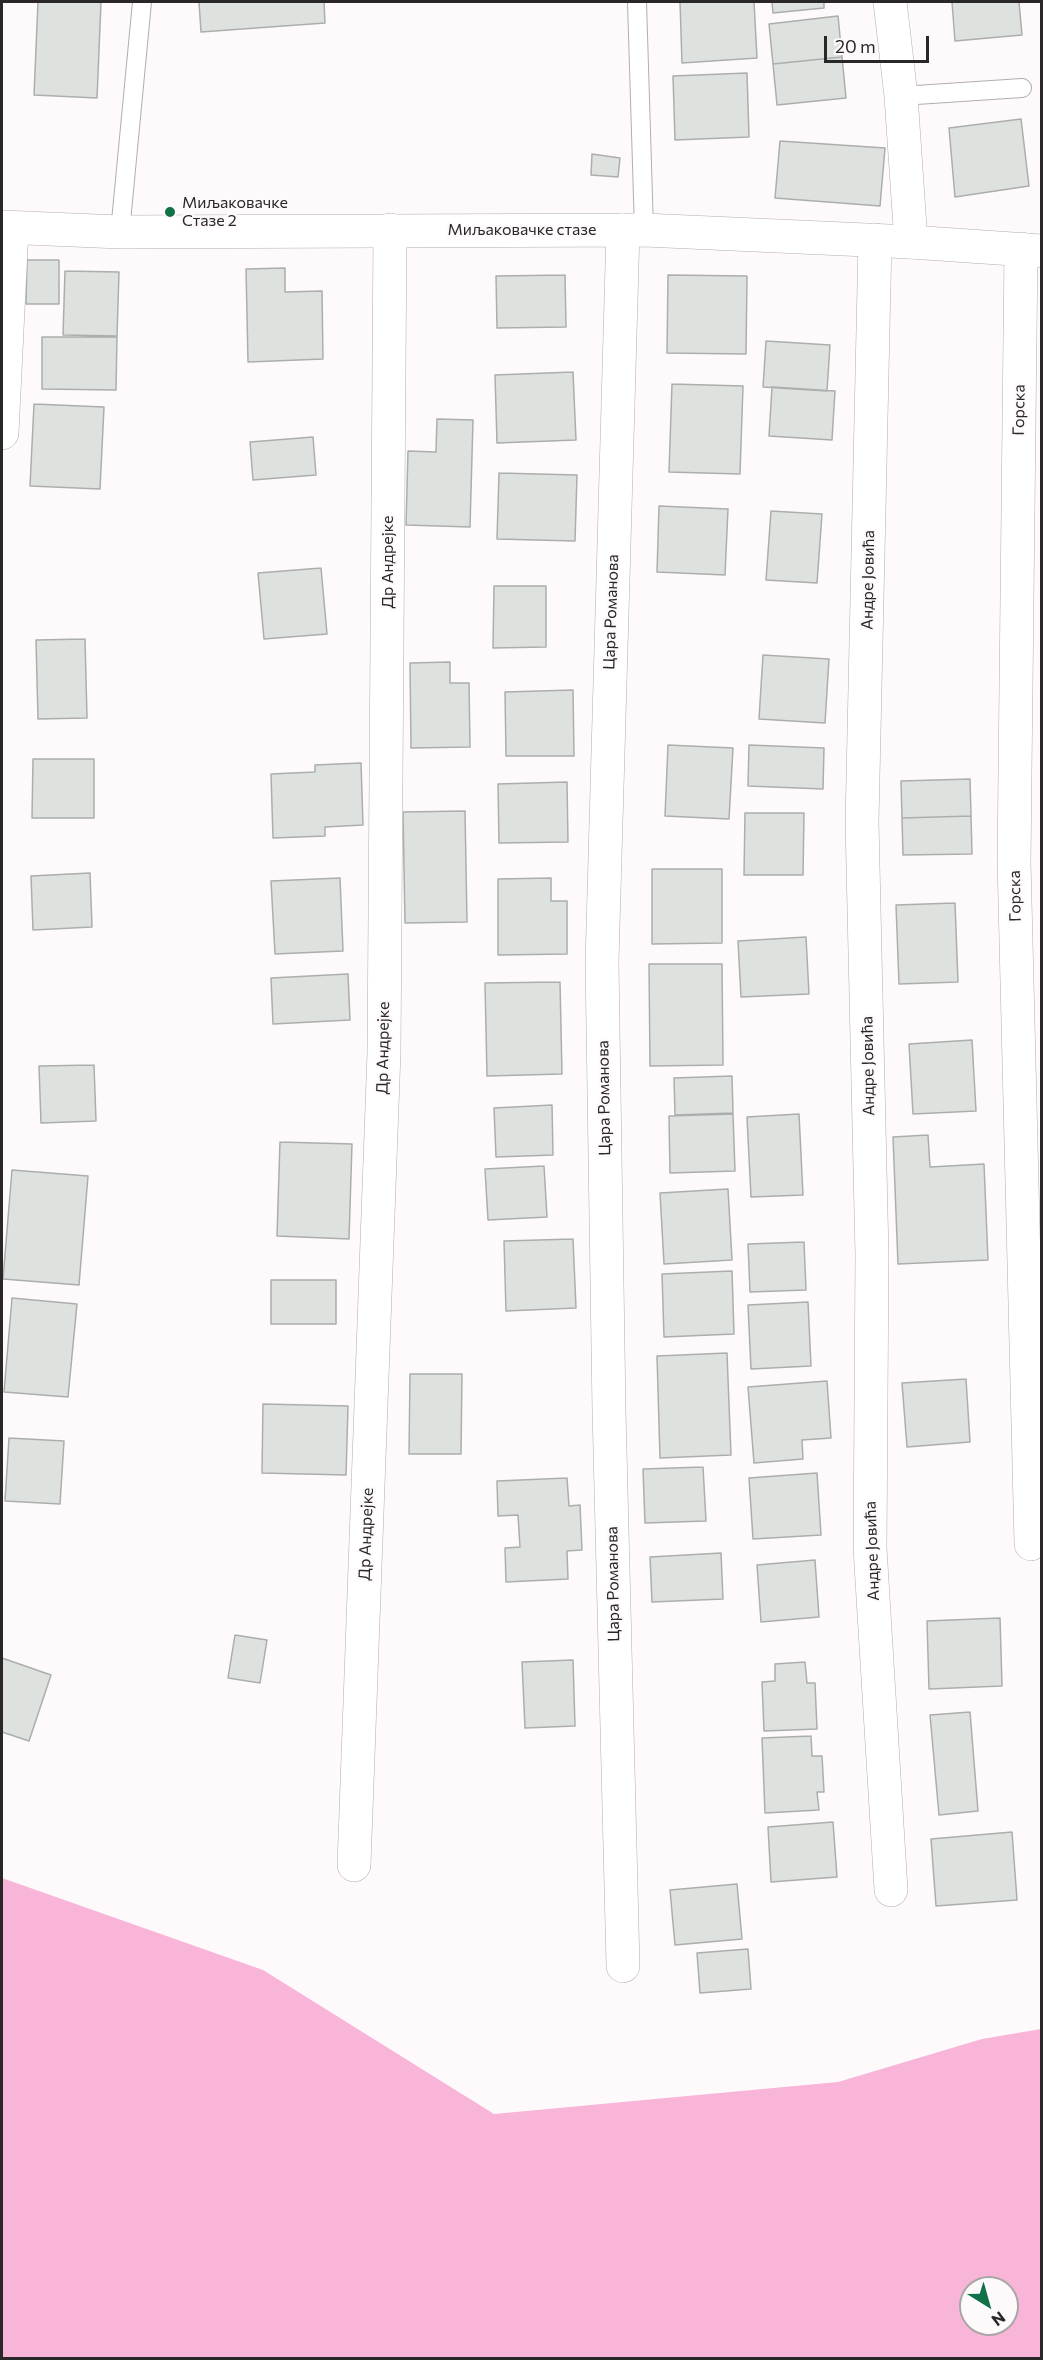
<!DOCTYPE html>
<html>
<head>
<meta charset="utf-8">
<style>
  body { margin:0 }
  #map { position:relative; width:1043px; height:2360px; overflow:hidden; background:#fefafc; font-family:Commissioner,sans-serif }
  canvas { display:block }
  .frame { position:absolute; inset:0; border:3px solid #292728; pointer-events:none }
  .north { position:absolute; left:959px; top:2276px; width:60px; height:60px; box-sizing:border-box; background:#fefafc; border:2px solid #a9a6a7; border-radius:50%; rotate:143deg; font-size:16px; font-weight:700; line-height:24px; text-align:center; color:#292728 }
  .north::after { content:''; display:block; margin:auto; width:21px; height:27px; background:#107249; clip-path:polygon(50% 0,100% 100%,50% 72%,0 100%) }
  .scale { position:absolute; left:824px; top:36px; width:105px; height:27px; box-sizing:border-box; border:3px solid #292728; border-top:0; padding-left:8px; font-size:18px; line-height:21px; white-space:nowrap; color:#292728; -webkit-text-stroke:4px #fefafc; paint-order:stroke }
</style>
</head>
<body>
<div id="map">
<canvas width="1043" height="2360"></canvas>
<div class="frame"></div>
<div class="north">N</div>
<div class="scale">20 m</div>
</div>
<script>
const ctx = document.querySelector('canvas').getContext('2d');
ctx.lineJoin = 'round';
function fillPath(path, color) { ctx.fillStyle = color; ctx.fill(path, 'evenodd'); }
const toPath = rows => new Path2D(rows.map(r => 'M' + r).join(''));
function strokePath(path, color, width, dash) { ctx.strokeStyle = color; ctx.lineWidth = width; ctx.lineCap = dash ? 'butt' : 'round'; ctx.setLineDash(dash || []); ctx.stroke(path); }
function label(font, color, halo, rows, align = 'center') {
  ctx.font = font + ' Commissioner,sans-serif'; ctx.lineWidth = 4.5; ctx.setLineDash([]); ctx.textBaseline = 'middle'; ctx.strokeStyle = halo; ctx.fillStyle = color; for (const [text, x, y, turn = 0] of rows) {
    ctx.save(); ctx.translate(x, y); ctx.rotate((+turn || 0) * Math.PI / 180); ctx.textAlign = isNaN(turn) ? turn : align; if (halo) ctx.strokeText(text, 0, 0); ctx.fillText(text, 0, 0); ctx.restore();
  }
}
fillPath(toPath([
  [2,1878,263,1970,494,2114,838,2082,982,2039,1041,2029,1041,2358,2,2358],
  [971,2288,1007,2288,1007,2324,971,2324]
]), '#f9b5d8');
const building = toPath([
  [38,2,101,2,97,98,34,95,38,2],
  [199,2,324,2,325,23,201,32,199,2],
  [680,2,754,2,757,58,682,63,680,2],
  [772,2,824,2,824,8,773,13,772,2],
  [952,2,1019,2,1022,35,955,41,952,2],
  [838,16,842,57,773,64,769,24,838,16],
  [842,57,846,98,777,105,773,64,842,57],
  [747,73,749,137,675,140,673,76,747,73],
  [1021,119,1029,186,955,197,949,128,1021,119],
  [780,141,885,148,880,206,775,198,780,141],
  [592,154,620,158,618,177,591,175,592,154],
  [27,260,59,260,59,304,26,304,27,260],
  [285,268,285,292,322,291,323,359,248,362,246,269,285,268],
  [65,271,119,272,117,336,63,335,65,271],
  [565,275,566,327,497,328,496,276,565,275],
  [668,275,747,276,746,354,667,353,668,275],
  [42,337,117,337,116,390,42,389,42,337],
  [766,341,830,345,827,391,763,387,766,341],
  [573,372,576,440,497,443,495,375,573,372],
  [672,384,743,386,740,474,669,472,672,384],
  [772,387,835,391,832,440,769,436,772,387],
  [34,404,104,407,100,489,30,486,34,404],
  [437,419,473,420,470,527,406,525,408,451,436,452,437,419],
  [313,437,316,475,253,480,250,442,313,437],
  [499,473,577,475,575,541,497,539,499,473],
  [659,506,728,509,725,575,657,572,659,506],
  [771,511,822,514,817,583,766,580,771,511],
  [321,568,327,634,264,639,258,573,321,568],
  [494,586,546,586,546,647,493,648,494,586],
  [85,639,87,718,38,719,36,640,85,639],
  [763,655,829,659,825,723,759,719,763,655],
  [450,662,450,683,469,683,470,747,411,748,410,663,450,662],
  [573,690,574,756,506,756,505,692,573,690],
  [668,745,733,748,729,819,665,816,668,745],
  [749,745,824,748,823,789,748,786,749,745],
  [33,759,94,759,94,818,32,818,33,759],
  [361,763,363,825,325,827,325,836,273,838,271,774,315,772,315,765,361,763],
  [970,779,971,816,902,818,901,781,970,779],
  [567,782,568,842,499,843,498,784,567,782],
  [465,811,467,922,405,923,403,812,465,811],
  [745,813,804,813,803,875,744,875,745,813],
  [971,816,972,854,903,855,902,818,971,816],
  [652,869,722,869,722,943,652,944,652,869],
  [90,873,92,927,33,930,31,876,90,873],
  [340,878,343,951,275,954,271,881,340,878],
  [551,878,551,901,567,901,567,954,498,955,498,879,551,878],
  [955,903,958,982,899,984,896,905,955,903],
  [806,937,809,994,741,997,738,941,806,937],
  [649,964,722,964,723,1065,650,1066,649,964],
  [348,974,350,1020,273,1024,271,978,348,974],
  [560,982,562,1074,487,1076,485,983,560,982],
  [972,1040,976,1111,913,1114,909,1044,972,1040],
  [94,1065,96,1121,41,1123,39,1066,94,1065],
  [732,1076,733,1113,675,1115,674,1078,732,1076],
  [552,1105,553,1155,496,1157,494,1108,552,1105],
  [733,1114,735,1171,670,1173,669,1116,733,1114],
  [799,1114,803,1195,751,1197,747,1117,799,1114],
  [928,1135,930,1167,984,1164,988,1260,898,1264,893,1137,928,1135],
  [280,1142,352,1144,349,1239,277,1236,280,1142],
  [544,1166,547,1217,488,1220,485,1169,544,1166],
  [12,1170,88,1176,79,1285,3,1279,12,1170],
  [728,1189,732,1260,664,1264,660,1193,728,1189],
  [573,1239,576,1308,506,1311,504,1241,573,1239],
  [804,1242,806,1290,750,1292,748,1244,804,1242],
  [732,1271,734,1334,664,1337,662,1274,732,1271],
  [271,1280,336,1280,336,1324,271,1324,271,1280],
  [12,1298,77,1304,68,1397,4,1392,12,1298],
  [808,1302,811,1366,751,1369,748,1305,808,1302],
  [727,1353,731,1455,660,1458,657,1356,727,1353],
  [410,1374,462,1374,461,1454,409,1454,410,1374],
  [966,1379,970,1442,907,1447,902,1383,966,1379],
  [827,1381,831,1438,802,1440,803,1459,754,1463,748,1387,827,1381],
  [263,1404,348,1406,346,1475,262,1473,263,1404],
  [9,1438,64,1441,60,1504,5,1501,9,1438],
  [703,1467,706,1521,645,1523,643,1469,703,1467],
  [817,1473,821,1535,753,1539,749,1478,817,1473],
  [567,1478,569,1506,580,1505,582,1550,567,1551,568,1579,506,1582,505,1548,520,1547,518,1515,498,1516,497,1481,567,1478],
  [721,1553,723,1599,652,1602,650,1557,721,1553],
  [815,1560,819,1617,761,1622,757,1565,815,1560],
  [1000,1618,1002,1686,929,1689,927,1621,1000,1618],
  [235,1635,267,1640,260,1683,228,1678,235,1635],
  [2,1658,51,1675,29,1741,2,1732,2,1658],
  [573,1660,575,1726,525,1728,522,1662,573,1660],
  [805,1662,807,1683,815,1683,817,1729,764,1731,762,1682,775,1681,775,1664,805,1662],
  [970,1712,978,1811,939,1815,930,1715,970,1712],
  [811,1736,812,1756,822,1756,824,1792,817,1792,819,1810,765,1813,762,1738,811,1736],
  [833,1822,837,1877,771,1882,768,1827,833,1822],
  [1012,1832,1017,1900,936,1906,931,1839,1012,1832],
  [737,1884,742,1939,675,1945,670,1890,737,1884],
  [748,1949,751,1989,700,1993,697,1953,748,1949]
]);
fillPath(building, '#dee2df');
strokePath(building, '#abaeac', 1.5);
const lane = toPath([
  [637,2,644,230],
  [901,96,1022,88],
  [120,232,142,2]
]);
const street = toPath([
  [890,2,901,96,911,242],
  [875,240,862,822,872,1255,870,1548,891,1890],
  [1021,249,1014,861,1031,1544],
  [2,433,12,228],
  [354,1865,384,1052,390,230],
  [623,1966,609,1410,602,962,623,230]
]);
const secondary = toPath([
  [2,227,120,232,644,230,911,242,1042,251]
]);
strokePath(lane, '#b2aeb0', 20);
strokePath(street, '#b2aeb0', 34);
strokePath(secondary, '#b2aeb0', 34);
strokePath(lane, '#fff', 18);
strokePath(street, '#fff', 33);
strokePath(secondary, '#fff', 33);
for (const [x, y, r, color] of [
  [170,212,6,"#107249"]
]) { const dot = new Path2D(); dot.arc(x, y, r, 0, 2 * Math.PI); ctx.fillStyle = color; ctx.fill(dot); strokePath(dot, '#fefafc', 2); }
label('16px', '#292728', '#fefafc', [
  ["Миљаковачке",182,203],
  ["Стазе 2",182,221]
], 'left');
label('16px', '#292728', '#fefafc', [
  ["Миљаковачке стазе",522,230],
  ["Горска",1019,410,-89],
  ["Др Андрејке",388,562,-90],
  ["Андре Јовића",868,580,-89],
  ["Цара Романова",611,612,-88],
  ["Горска",1015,896,-91],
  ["Др Андрејке",383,1048,-89],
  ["Андре Јовића",868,1066,-91],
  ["Цара Романова",604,1098,-91],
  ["Др Андрејке",366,1534,-88],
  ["Андре Јовића",872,1551,-92],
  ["Цара Романова",613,1584,-91]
]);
</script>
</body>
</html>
